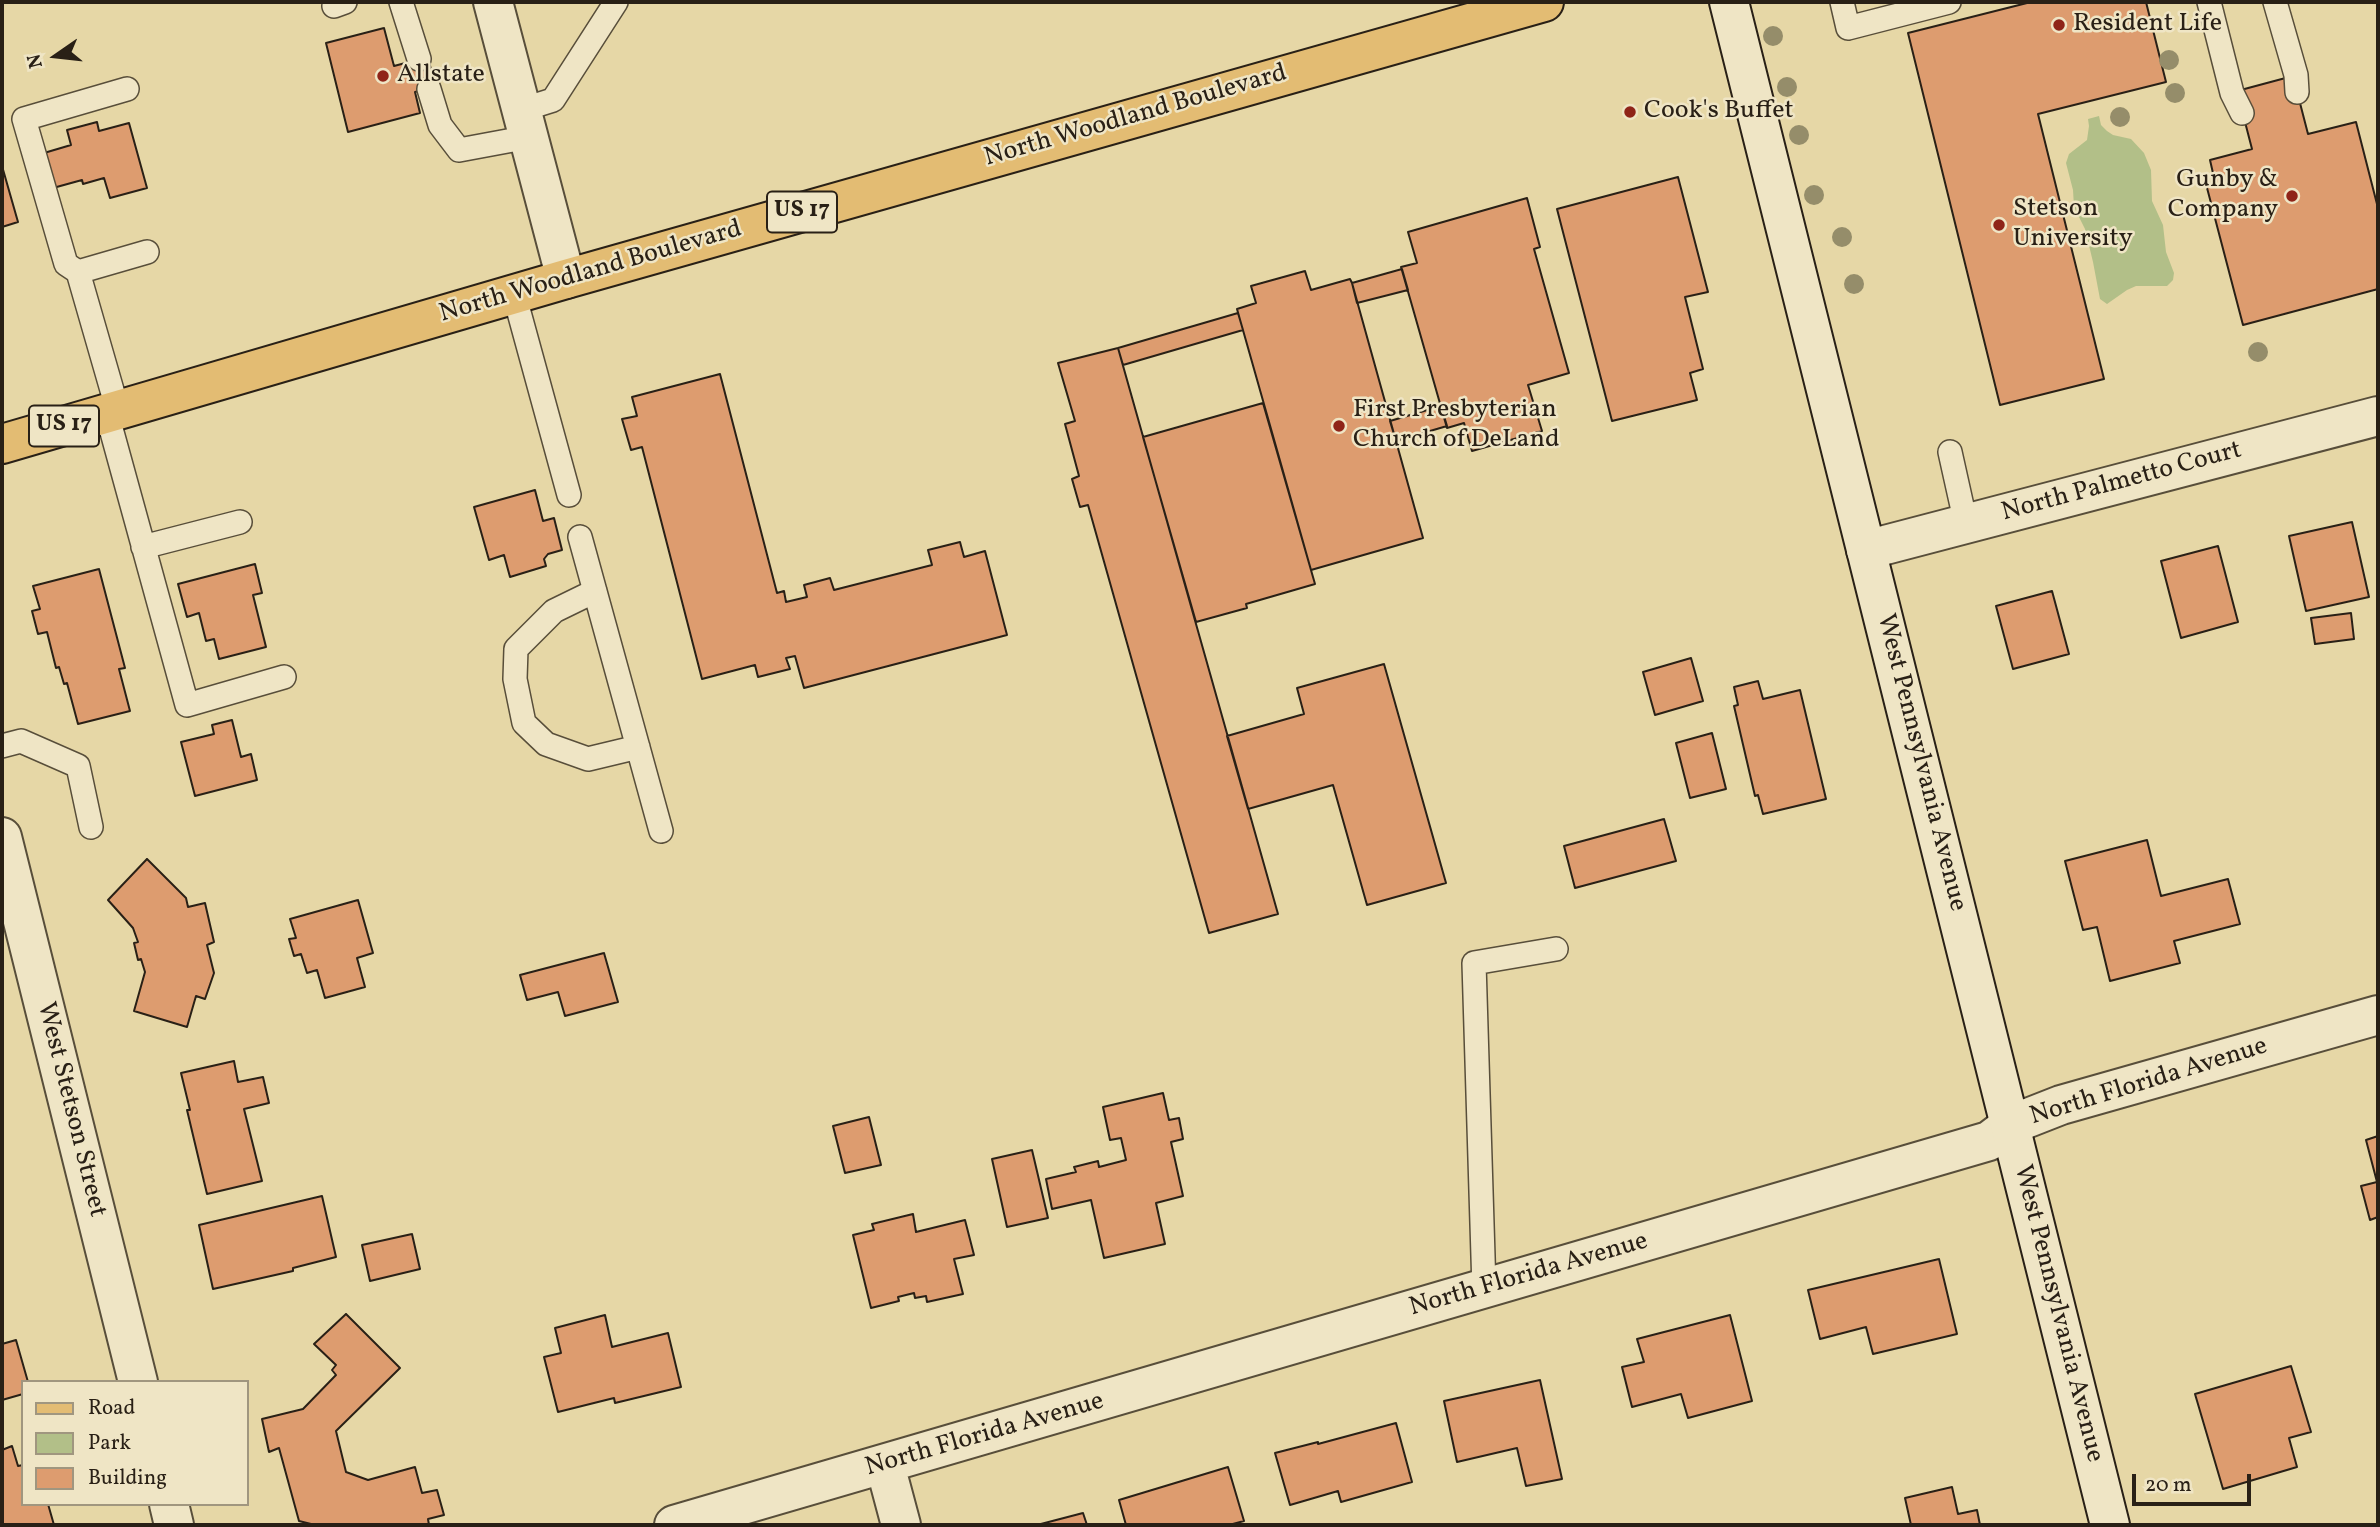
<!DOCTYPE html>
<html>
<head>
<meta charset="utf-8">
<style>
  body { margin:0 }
  #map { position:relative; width:2380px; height:1527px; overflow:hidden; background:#e6d7a6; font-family:Vollkorn,serif }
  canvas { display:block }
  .frame { position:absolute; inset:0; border:4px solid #292016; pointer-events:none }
  .legend { position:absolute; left:21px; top:1380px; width:228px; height:126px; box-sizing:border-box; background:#efe5c5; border:2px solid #a0967f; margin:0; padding:9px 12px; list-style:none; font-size:21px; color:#292016 }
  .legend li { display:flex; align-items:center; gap:14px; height:35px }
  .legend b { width:35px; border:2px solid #a0967f }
  .north { position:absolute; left:21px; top:21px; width:70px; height:70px; -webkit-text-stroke:5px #efe5c5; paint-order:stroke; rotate:256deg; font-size:19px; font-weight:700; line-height:28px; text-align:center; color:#292016 }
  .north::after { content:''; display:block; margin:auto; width:24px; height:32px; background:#292016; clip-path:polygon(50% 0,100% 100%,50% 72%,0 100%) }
  .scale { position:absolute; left:2132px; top:1474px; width:119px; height:32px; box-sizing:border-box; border:4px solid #292016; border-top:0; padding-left:9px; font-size:21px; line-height:24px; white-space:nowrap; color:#292016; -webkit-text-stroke:5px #efe5c5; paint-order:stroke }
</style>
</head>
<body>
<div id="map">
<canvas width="2380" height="1527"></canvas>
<div class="frame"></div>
<ul class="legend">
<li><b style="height:9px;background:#e3bc73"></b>Road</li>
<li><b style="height:19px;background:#b2bf88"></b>Park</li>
<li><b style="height:19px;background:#dd9c6f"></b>Building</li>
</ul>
<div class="north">N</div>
<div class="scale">20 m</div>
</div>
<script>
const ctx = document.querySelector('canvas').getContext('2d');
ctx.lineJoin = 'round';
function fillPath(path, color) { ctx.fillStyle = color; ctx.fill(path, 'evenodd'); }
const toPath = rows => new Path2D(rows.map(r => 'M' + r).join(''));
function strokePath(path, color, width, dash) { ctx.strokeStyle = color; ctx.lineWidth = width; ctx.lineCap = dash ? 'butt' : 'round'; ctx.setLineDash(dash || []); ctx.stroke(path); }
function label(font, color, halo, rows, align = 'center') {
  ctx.font = font + ' Vollkorn,serif'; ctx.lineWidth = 5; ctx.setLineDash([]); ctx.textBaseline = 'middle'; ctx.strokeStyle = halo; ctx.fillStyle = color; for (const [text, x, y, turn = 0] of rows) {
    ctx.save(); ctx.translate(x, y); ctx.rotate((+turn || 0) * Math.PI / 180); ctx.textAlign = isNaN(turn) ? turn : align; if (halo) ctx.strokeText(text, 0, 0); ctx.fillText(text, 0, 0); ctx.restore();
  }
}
fillPath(toPath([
  [2099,116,2101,125,2107,131,2113,135,2131,139,2144,153,2151,170,2152,201,2163,225,2166,252,2174,273,2173,280,2167,286,2136,286,2127,290,2107,304,2100,299,2093,262,2085,229,2074,207,2073,190,2066,163,2069,154,2087,140,2089,126,2088,119]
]), '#b2bf88');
const building = toPath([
  [2031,2,2146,2,2166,82,2038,114,2104,379,2000,405,1908,33,2031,2],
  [384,28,394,66,428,57,435,87,415,92,420,113,348,132,326,43,384,28],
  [2293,76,2308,134,2356,122,2378,208,2378,289,2243,325,2206,184,2215,182,2210,160,2252,149,2237,91,2293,76],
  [97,122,99,131,129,123,147,188,110,198,104,178,83,184,82,180,53,188,44,153,71,145,67,130,97,122],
  [2,166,18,222,2,227,2,166],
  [1678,177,1708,292,1685,297,1703,369,1690,373,1697,400,1612,421,1557,209,1678,177],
  [1527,198,1540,247,1534,249,1569,373,1528,385,1542,431,1472,451,1464,423,1447,428,1401,267,1417,263,1408,232,1527,198],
  [1402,269,1408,290,1357,303,1352,283,1402,269],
  [1305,271,1311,290,1350,279,1352,283,1423,538,1311,570,1237,309,1256,303,1251,286,1305,271],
  [1238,313,1243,330,1123,365,1118,348,1238,313],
  [1118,348,1278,914,1209,933,1088,505,1080,507,1072,479,1079,476,1065,424,1075,421,1058,363,1118,348],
  [720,374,777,593,784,591,786,602,807,597,804,585,830,578,834,590,932,565,928,550,960,542,964,557,985,551,1007,635,804,688,795,656,786,658,790,669,758,677,755,665,702,679,642,447,631,450,622,419,637,416,632,397,720,374],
  [1263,403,1315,584,1246,604,1247,608,1196,622,1143,437,1263,403],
  [1441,406,1447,426,1396,441,1390,421,1441,406],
  [535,490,543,521,554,518,562,550,548,554,544,559,546,566,510,577,504,555,489,560,474,507,535,490],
  [2352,522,2369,597,2306,611,2289,536,2352,522],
  [2218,546,2238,622,2181,638,2161,561,2218,546],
  [255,564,262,593,253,595,266,647,219,659,214,639,206,641,199,613,187,617,178,584,255,564],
  [99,569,125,668,119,669,130,711,78,724,67,683,64,684,59,667,56,668,47,632,38,634,32,611,40,609,33,586,99,569],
  [2052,591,2069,654,2013,669,1996,606,2052,591],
  [2351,613,2354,639,2315,644,2311,618,2351,613],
  [1691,658,1703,701,1655,715,1643,672,1691,658],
  [1384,664,1446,883,1367,905,1333,785,1248,809,1227,736,1304,714,1297,688,1384,664],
  [1758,681,1763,699,1800,690,1826,799,1763,814,1758,795,1755,796,1734,706,1738,705,1734,687,1758,681],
  [232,720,241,757,251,754,257,780,195,796,181,742,214,734,212,725,232,720],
  [1712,733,1726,789,1690,798,1676,743,1712,733],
  [1664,819,1676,861,1575,888,1564,846,1664,819],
  [2147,840,2161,896,2228,879,2240,924,2174,941,2180,963,2110,981,2097,927,2083,930,2065,861,2147,840],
  [147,859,186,898,188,907,205,903,214,942,207,945,214,973,205,999,196,996,187,1027,134,1011,145,972,141,959,138,960,134,943,138,942,133,928,108,900,147,859],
  [358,900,373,953,357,958,365,987,325,998,317,970,307,973,301,954,294,956,289,939,296,938,290,919,358,900],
  [604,953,618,1002,565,1016,558,992,527,1000,520,975,604,953],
  [234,1061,238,1082,263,1077,269,1103,244,1109,262,1181,207,1194,187,1110,190,1110,181,1073,234,1061],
  [1163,1093,1169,1120,1179,1118,1183,1139,1171,1142,1183,1196,1156,1203,1165,1244,1104,1258,1091,1200,1052,1209,1046,1179,1076,1172,1074,1167,1098,1161,1099,1167,1126,1160,1121,1138,1110,1140,1103,1107,1163,1093],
  [869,1117,881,1165,845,1173,833,1126,869,1117],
  [2378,1136,2378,1217,2370,1220,2361,1186,2377,1182,2366,1140,2378,1136],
  [1032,1150,1048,1218,1007,1227,992,1159,1032,1150],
  [322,1196,336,1257,293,1268,293,1271,213,1289,199,1225,322,1196],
  [913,1214,916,1232,965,1220,974,1255,954,1259,963,1294,927,1302,926,1296,915,1298,914,1293,898,1297,899,1301,871,1308,853,1235,874,1230,872,1224,913,1214],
  [412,1234,420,1269,370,1281,362,1245,412,1234],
  [1939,1259,1957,1334,1873,1354,1866,1327,1820,1339,1808,1290,1939,1259],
  [346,1314,400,1368,336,1431,346,1472,368,1480,415,1467,422,1493,437,1490,444,1515,428,1519,429,1525,315,1525,299,1521,279,1448,269,1452,262,1419,303,1409,336,1375,332,1370,336,1365,314,1344,346,1314],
  [605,1315,612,1347,668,1333,681,1387,615,1403,614,1398,558,1412,544,1357,561,1353,555,1328,605,1315],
  [1730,1315,1752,1401,1688,1418,1681,1394,1632,1407,1622,1367,1644,1362,1637,1339,1730,1315],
  [16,1340,28,1382,23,1382,23,1394,2,1400,2,1344,16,1340],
  [2291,1366,2311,1432,2289,1438,2297,1467,2223,1489,2195,1394,2291,1366],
  [1540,1380,1562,1479,1526,1486,1517,1448,1457,1462,1444,1401,1540,1380],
  [1396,1423,1412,1482,1341,1502,1338,1491,1290,1505,1275,1453,1318,1442,1318,1444,1396,1423],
  [12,1446,18,1466,23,1465,23,1504,48,1504,54,1525,2,1525,2,1450,12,1446],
  [1228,1467,1244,1521,1229,1525,1126,1525,1119,1500,1228,1467],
  [1952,1487,1958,1514,1977,1510,1980,1525,1911,1525,1905,1498,1952,1487],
  [1083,1513,1087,1525,1037,1525,1083,1513]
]);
fillPath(building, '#dd9c6f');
strokePath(building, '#292016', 2);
const lane = toPath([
  [401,2,419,59],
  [1842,2,1848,28,1949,2],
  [2209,2,2232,93,2242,113],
  [2275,2,2296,75,2297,92],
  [334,6,345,2],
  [429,89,440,125,459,150,529,137],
  [521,110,553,100,616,2],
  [78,272,66,264,24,119,127,89],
  [514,294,569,495],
  [118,411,78,272,147,252],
  [107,414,187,705,284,677],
  [1950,452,1966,524],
  [580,537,661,831],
  [143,547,240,522],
  [595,591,554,611,516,649,515,679,524,723,546,744,588,759,638,747],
  [2,746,21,741,78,766,91,827],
  [1484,1289,1474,963,1556,949]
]);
const street = toPath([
  [493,2,566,279],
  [1866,550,2378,416],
  [2,837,138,1382],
  [885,1465,901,1525],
  [169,1504,174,1525],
  [674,1525,1989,1141,2010,1125,2061,1105,2378,1015]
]);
const secondary = toPath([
  [1729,2,2110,1525]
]);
const primary = toPath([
  [2,444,566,279,1544,2]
]);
strokePath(lane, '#584e3a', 26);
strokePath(street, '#584e3a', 42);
strokePath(secondary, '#292016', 42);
strokePath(primary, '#292016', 42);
strokePath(lane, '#efe5c5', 23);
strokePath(street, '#efe5c5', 38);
strokePath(secondary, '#efe5c5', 38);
strokePath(primary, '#e3bc73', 38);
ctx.fillStyle = '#958d6a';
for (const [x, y] of [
  [1773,36],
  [2169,60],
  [1787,87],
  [2175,93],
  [2120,117],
  [1799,135],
  [1814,195],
  [1842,237],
  [1854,284],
  [2258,352]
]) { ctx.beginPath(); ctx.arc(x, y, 10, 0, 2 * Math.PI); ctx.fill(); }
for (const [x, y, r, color] of [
  [2059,25,7,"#8f2418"],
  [383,76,7,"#8f2418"],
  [1630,112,7,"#8f2418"],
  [2292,196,7,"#8f2418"],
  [1999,225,7,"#8f2418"],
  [1339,426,7,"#8f2418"]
]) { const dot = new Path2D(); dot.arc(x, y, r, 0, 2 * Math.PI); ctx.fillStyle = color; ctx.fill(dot); strokePath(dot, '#efe5c5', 2.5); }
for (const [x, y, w] of [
  [802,212,70],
  [64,426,70]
]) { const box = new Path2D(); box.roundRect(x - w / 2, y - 20.5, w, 41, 5); ctx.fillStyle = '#efe5c5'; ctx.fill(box); strokePath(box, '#292016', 2); }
label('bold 24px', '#292016', null, [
  ["US 17",802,212],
  ["US 17",64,426]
]);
label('26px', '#292016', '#efe5c5', [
  ["Resident Life",2073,25],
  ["Allstate",397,76],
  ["Cook's Buffet",1644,112],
  ["Gunby &",2278,181,"right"],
  ["Company",2278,211,"right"],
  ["Stetson",2013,210],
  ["University",2013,240],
  ["First Presbyterian",1353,411],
  ["Church of DeLand",1353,441]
], 'left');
label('26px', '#292016', '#efe5c5', [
  ["North Woodland Boulevard",1136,117,-16],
  ["North Woodland Boulevard",591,273,-16],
  ["North Palmetto Court",2122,483,-15],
  ["West Pennsylvania Avenue",1920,763,76],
  ["North Florida Avenue",2149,1083,-17],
  ["West Stetson Street",70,1110,76],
  ["North Florida Avenue",1529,1276,-16],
  ["West Pennsylvania Avenue",2057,1314,76],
  ["North Florida Avenue",985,1436,-16]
]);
</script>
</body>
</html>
